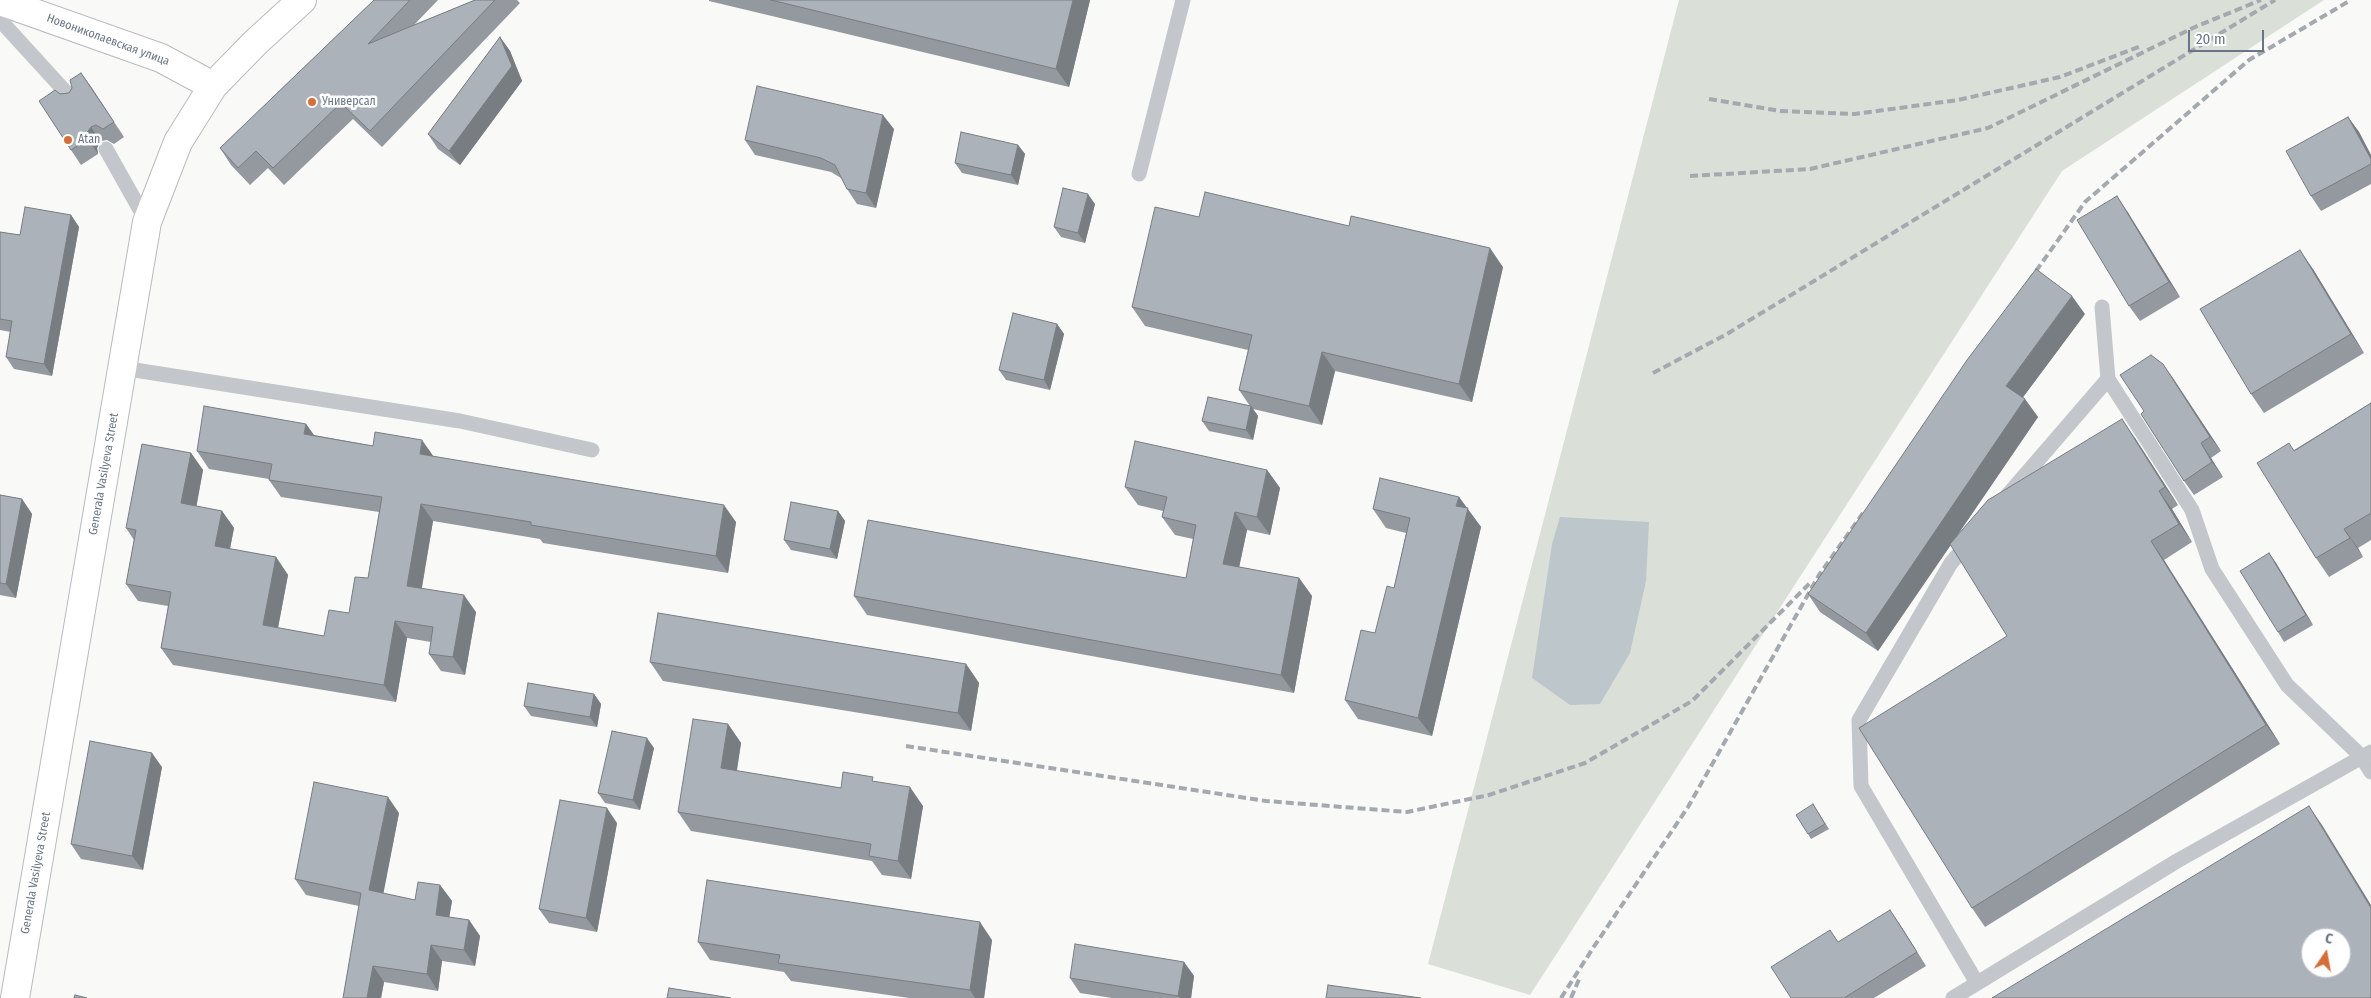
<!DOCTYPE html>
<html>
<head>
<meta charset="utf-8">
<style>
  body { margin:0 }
  #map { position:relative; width:2371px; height:998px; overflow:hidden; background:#f9f9f7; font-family:"Fira Sans Condensed",sans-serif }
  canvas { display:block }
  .north { position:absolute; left:2301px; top:928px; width:50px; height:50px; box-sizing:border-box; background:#fff; border:1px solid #c3c8cf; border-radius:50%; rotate:12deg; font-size:14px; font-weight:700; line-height:20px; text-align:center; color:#6a7686 }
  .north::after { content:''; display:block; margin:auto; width:18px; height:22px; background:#d96d36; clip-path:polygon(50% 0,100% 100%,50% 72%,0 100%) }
  .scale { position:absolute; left:2188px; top:30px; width:76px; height:22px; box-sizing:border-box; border:2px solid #6a7686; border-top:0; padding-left:6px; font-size:15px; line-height:18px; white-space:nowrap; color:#6a7686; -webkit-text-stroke:4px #fff; paint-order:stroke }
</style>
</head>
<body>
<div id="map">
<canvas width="2371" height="998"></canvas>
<div class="north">С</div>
<div class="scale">20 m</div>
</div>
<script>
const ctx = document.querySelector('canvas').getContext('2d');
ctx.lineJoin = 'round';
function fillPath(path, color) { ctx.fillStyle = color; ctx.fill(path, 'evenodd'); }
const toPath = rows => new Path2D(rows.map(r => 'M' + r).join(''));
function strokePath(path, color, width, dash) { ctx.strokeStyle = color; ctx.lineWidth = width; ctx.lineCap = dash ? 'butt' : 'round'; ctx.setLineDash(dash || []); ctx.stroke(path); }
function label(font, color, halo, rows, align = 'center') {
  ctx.font = font + ' "Fira Sans Condensed",sans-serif'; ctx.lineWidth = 5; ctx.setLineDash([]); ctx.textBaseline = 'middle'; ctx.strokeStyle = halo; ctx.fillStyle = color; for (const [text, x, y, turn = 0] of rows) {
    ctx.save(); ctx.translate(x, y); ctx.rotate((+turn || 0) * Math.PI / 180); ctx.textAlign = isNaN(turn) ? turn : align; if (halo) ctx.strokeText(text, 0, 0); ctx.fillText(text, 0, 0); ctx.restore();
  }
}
fillPath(toPath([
  [1679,0,2324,0,2062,171,1530,995,1428,964]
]), '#dadfd8');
fillPath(toPath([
  [1560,517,1649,522,1646,581,1630,653,1600,704,1570,705,1532,678,1552,544]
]), '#bdc6cb');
const secondary = toPath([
  [0,1,161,58,213,86],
  [15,998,147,222,178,142,213,86,255,43,302,0]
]);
strokePath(secondary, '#b8bbc0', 30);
strokePath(toPath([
  [0,20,73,100],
  [106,149,147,222],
  [1139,174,1183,0],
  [2102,307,2108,379,2192,510,2212,569,2287,685,2361,756,2371,772],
  [122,368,460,421,592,450],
  [2007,496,2108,379],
  [1970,541,1951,563,1859,720,1861,786,1977,983],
  [1953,998,2177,861,2371,752]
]), '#c3c6ca', 15);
strokePath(secondary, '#fff', 28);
strokePath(toPath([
  [1709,99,1780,111,1855,114,1958,100,2060,77,2141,46],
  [1690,176,1810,169,1988,128,2195,27,2261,0],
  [2029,281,2085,202,2249,60,2351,0],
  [1653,373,1727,334,2275,0],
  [906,746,1266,801,1407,812,1489,795,1585,763,1692,701,1810,583],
  [1561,998,1593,948,1688,807,1819,575,1863,513],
  [1571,998,1580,977]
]), '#a4a9af', 4, [8, 4]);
fillPath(toPath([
  [374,0,438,0,414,25,475,0,517,0,520,3,382,147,353,119,284,185,268,168,250,185,231,165,220,148],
  [709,0,1090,0,1069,87,709,1],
  [500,37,510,51,522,81,460,165,438,149,428,134],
  [81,73,124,137,114,144,107,140,101,141,97,148,98,154,81,165,71,150,60,94,69,93],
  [2348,117,2359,132,2371,155,2371,184,2321,211,2311,196],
  [894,129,876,208,857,204,847,189,841,178,831,172,755,155,745,140],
  [1018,145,1025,154,1018,185,962,173,955,163],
  [1095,204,1085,243,1061,237,1054,227],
  [2127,211,2180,297,2140,321,2129,306],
  [71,215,79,227,52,376,14,369,6,357,11,332,0,330,0,232,20,235],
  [1199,217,1503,267,1472,402,1335,371,1322,425,1253,409,1258,416,1253,440,1209,431,1202,421,1250,406,1239,390,1248,350,1145,326,1132,307],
  [2313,269,2364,353,2264,413,2251,394],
  [2085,314,2023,397,2038,417,1955,539,2135,438,2178,505,2172,509,2192,542,2164,560,2280,744,1985,927,1972,908,2007,636,1951,545,1878,651,1820,612,1808,594],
  [1057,324,1064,334,1050,390,1006,380,999,370],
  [2163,364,2221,451,2211,458,2223,477,2194,495,2184,481,2144,411],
  [2371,403,2371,540,2358,548,2363,557,2329,577,2316,558,2294,450],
  [306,424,314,435,434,457,736,522,728,573,543,543,540,539,433,521,422,588,476,612,465,675,441,671,429,654,431,642,407,638,396,702,173,665,161,648,168,606,138,601,126,584,134,540,126,528,191,453,203,470,196,506,222,511,234,528,230,549,276,557,288,575,278,628,324,636,349,613,368,578,379,512,281,497,269,480,269,479,209,469,197,451],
  [1267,470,1280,488,1270,535,1247,530,1239,567,1299,578,1312,596,1294,693,867,615,854,596,1186,578,1193,539,1175,535,1162,517,1163,511,1138,505,1125,487],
  [0,495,22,499,32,514,16,598,0,595],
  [1459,497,1481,527,1432,736,1358,719,1345,700,1375,633,1394,588,1406,533,1386,528,1373,509],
  [838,511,845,521,837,559,791,550,784,540],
  [2269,553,2276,563,2313,625,2284,642,2278,632],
  [650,662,966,664,979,683,971,731,663,681],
  [594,694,601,704,597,727,531,716,524,706],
  [728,724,741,743,737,771,841,788,876,782,923,806,911,879,882,875,872,861,691,831,678,812],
  [654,748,640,810,605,803,598,793],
  [162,767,143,870,81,859,71,844],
  [1813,804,1829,829,1811,839,1808,834],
  [399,813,383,893,415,900,440,885,452,901,449,917,469,920,480,936,475,966,442,961,438,991,384,982,381,998,343,998,359,906,306,895,295,879],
  [617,823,597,932,549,923,539,909],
  [1899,923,1926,966,1874,998,1791,998,1838,942],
  [992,940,984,998,909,998,791,981,784,972,710,960,698,942],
  [1184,962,1194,976,1191,998,1112,998,1080,993,1070,978]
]), '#94999f');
fillPath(toPath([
  [1073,0,1090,0,1069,87,1056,69],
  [500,37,510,51,522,81,460,165,449,151],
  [81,73,92,88,124,137,114,122],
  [883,115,894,129,876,208,866,193],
  [2348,117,2359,132,2371,155,2371,159],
  [91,127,101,141,97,148,98,154,88,139,86,134],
  [1018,145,1025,154,1018,185,1011,175],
  [1088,194,1095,204,1085,243,1078,233],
  [2117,196,2127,211,2180,297,2169,282],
  [71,215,79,227,52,376,44,364],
  [1490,248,1503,267,1472,402,1459,384],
  [2300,250,2313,269,2364,353,2351,334],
  [2072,296,2085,314,2018,404,2006,386],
  [1057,324,1064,334,1050,390,1044,380],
  [1322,352,1335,371,1322,425,1309,406],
  [2163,364,2173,378,2221,451,2210,437],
  [2025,399,2038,417,1878,651,1866,633],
  [1251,406,1258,416,1253,440,1246,430],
  [2122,419,2135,438,2178,505,2165,487],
  [306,424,318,441,304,434],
  [422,440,434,457,420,454],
  [2201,443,2211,458,2223,477,2212,462],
  [191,453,203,470,194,520,181,503],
  [1267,470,1280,488,1270,535,1257,517],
  [2159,491,2172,509,2192,542,2179,524],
  [1459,497,1481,527,1432,736,1418,718],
  [22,499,32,514,16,598,6,584],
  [421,504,433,521,419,603,407,586],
  [724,505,736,522,728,573,716,556],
  [222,511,234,528,227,563,215,546],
  [838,511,845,521,837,559,830,549],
  [1235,512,1247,530,1236,582,1223,564],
  [2344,529,2358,548,2363,557,2350,538],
  [2151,541,2164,560,2280,744,2266,725],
  [2269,553,2276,563,2313,625,2306,615],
  [276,557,288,575,275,643,263,625],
  [1299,578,1312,596,1294,693,1281,675],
  [464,595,476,612,465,675,453,657],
  [395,621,407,638,396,702,384,685],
  [966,664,979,683,971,731,958,713],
  [594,694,601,704,597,727,590,717],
  [728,724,741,743,734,787,721,768],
  [647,738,654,748,640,810,633,800],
  [152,753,162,767,143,870,132,856],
  [910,787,923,806,911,879,898,861],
  [388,797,399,813,381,906,369,890],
  [2309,806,2322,825,2371,905,2371,908],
  [607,808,617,823,597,932,586,918],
  [440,885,452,901,447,931,436,915],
  [1890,910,1899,923,1926,966],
  [469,920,480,936,475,966,464,950],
  [980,922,992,940,984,998,975,998,970,990],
  [431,945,442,961,438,991,427,974],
  [1184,962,1194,976,1191,998,1180,998,1178,996],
  [373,966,384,982,381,998,367,998]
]), '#787d82');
const building = toPath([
  [374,0,410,0,368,44,475,0,495,0,370,131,341,103,273,168,256,151,238,168,220,148,374,0],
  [771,0,1073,0,1056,69,771,0],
  [500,37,512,66,449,151,428,134,500,37],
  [81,73,114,122,103,129,96,125,91,127,86,134,88,139,71,150,39,101,55,90,60,94,69,93,72,88,70,80,81,73],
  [757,86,883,115,866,193,847,189,835,165,821,158,745,140,757,86],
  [2348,117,2371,159,2371,164,2311,196,2286,151,2348,117],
  [961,132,1018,145,1011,175,955,163,961,132],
  [1063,188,1088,194,1078,233,1054,227,1063,188],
  [1205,192,1349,226,1351,216,1490,248,1459,384,1322,352,1309,406,1239,390,1252,335,1132,307,1155,207,1199,217,1205,192],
  [2117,196,2169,282,2129,306,2077,220,2117,196],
  [25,207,71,215,44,364,6,357,12,321,0,319,0,232,20,235,25,207],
  [2300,250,2351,334,2251,394,2200,309,2300,250],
  [2036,269,2072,296,2006,386,2025,399,1866,633,1808,594,1967,360,2036,269],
  [1013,313,1057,324,1044,380,999,370,1013,313],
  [2151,355,2163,364,2210,437,2201,443,2212,462,2184,481,2141,414,2144,411,2120,375,2151,355],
  [1208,397,1251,406,1246,430,1202,421,1208,397],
  [2371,403,2371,513,2344,529,2350,538,2316,558,2257,463,2289,443,2294,451,2371,403],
  [204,406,306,424,304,434,373,446,375,432,422,440,420,454,724,505,716,556,531,525,531,522,421,504,407,586,464,595,453,657,429,654,433,627,395,621,384,685,161,648,171,592,126,584,136,530,126,528,142,444,191,453,181,503,222,511,215,546,276,557,263,625,324,636,329,610,349,613,355,577,368,578,382,497,269,480,272,464,197,451,204,406],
  [2122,419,2165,487,2159,491,2179,524,2151,541,2266,725,1972,908,1859,728,2007,636,1950,544,1988,500,2122,419],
  [1135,441,1267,470,1257,517,1235,512,1223,564,1299,578,1281,675,854,596,868,520,1186,578,1196,525,1162,517,1167,497,1125,487,1135,441],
  [1380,478,1459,497,1456,506,1468,508,1418,718,1345,700,1361,630,1375,633,1387,586,1394,588,1410,518,1373,509,1380,478],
  [0,495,22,499,6,584,0,583,0,495],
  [791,502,838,511,830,549,784,540,791,502],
  [2269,553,2306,615,2278,632,2240,571,2269,553],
  [658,613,966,664,958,713,650,662,658,613],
  [528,683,594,694,590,717,524,706,528,683],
  [693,719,728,724,721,768,841,788,843,772,873,777,872,781,910,787,898,861,869,856,871,844,678,812,693,719],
  [612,731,647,738,633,800,598,793,612,731],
  [90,741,152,753,132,856,71,844,90,741],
  [314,782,388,797,369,890,415,900,418,882,440,885,436,915,469,920,464,950,431,945,427,974,373,966,367,998,343,998,361,893,295,879,314,782],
  [560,800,607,808,586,918,539,909,560,800],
  [1813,804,1825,824,1808,834,1796,815,1813,804],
  [2309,806,2371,908,2371,998,1992,998,2309,806],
  [2311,938,2341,938,2341,968,2311,968,2311,938],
  [707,880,980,922,970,990,778,963,780,955,698,942,707,880],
  [1890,910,1917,952,1844,998,1791,998,1771,967,1830,930,1838,942,1890,910],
  [1075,944,1184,962,1178,996,1070,978,1075,944],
  [1328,985,1421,998,1326,998,1328,985],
  [669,988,731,998,667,998,669,988],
  [75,995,87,998,74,998,75,995]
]);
fillPath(building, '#acb2b9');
strokePath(building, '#787d82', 1);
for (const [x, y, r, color] of [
  [312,102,5,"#d96d36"],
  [68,140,5,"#d96d36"]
]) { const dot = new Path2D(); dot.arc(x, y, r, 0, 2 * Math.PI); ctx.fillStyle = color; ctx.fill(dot); strokePath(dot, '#fff', 2); }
label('12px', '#6a7686', '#fff', [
  ["Новониколаевская улица",108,40,20],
  ["Generala Vasilyeva Street",104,474,-80],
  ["Generala Vasilyeva Street",36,873,-80]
]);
label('12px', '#6a7686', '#fff', [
  ["Универсал",322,102],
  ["Atan",78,140]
], 'left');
</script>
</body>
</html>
